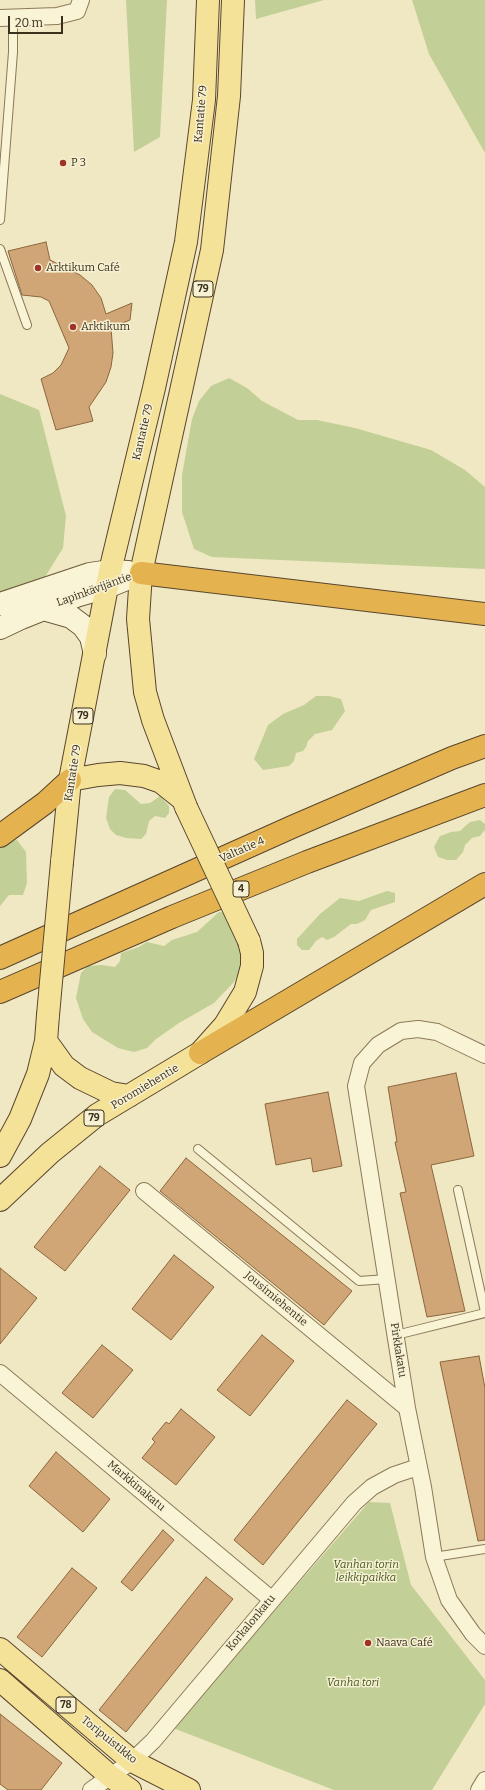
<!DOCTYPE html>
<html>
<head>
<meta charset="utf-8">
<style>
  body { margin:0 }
  #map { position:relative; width:485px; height:1790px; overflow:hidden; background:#f0e8c3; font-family:Bitter,serif }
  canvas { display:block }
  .scale { position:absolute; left:8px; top:16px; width:55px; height:18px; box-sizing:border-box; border:2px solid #3b2f1e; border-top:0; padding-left:5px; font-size:12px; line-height:14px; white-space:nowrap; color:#3b2f1e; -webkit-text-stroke:3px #f7f1d3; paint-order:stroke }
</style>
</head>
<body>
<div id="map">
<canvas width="485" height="1790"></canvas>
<div class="scale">20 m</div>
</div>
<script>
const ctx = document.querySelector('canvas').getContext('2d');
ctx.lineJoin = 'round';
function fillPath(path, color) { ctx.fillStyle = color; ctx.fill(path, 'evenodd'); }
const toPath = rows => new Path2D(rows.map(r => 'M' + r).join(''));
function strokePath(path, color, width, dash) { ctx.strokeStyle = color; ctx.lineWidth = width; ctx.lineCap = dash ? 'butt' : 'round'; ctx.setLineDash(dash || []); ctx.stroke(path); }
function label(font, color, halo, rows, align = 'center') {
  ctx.font = font + ' Bitter,serif'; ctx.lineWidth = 3; ctx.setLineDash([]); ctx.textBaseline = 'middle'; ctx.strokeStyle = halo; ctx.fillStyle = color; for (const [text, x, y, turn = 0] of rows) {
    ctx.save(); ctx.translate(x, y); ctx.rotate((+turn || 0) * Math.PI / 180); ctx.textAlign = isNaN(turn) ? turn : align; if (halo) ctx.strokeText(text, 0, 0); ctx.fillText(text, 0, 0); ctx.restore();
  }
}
fillPath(toPath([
  [126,0,167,0,160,137,134,152],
  [255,0,324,0,256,19],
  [412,0,485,0,485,153,429,54],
  [229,378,247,388,262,401,298,420,317,420,355,428,431,450,465,470,485,487,485,569,212,557,194,549,182,512,182,475,192,419,199,401,211,386],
  [0,394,39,410,66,516,63,548,45,577,0,595],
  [316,696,329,696,341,699,345,711,332,730,315,734,308,741,306,747,303,751,296,753,294,761,289,766,263,770,254,759,268,725,283,714,304,705],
  [115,789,125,790,141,804,150,803,160,796,169,806,169,813,165,818,155,816,149,821,146,834,141,839,126,838,116,835,110,829,106,818,109,797],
  [480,820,485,824,485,830,480,836,472,838,465,845,463,852,456,860,447,860,438,857,434,847,440,836,451,832,460,831,470,822],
  [17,840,26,852,27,883,23,895,9,895,0,906,0,845,7,842],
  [387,891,395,893,395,902,371,910,365,920,357,924,351,924,334,937,327,940,322,937,316,941,309,950,302,950,297,945,297,939,320,914,340,898,359,901],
  [219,912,227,913,233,922,243,958,241,969,234,982,214,1003,179,1023,156,1039,147,1048,134,1052,118,1048,92,1032,83,1019,76,998,81,973,88,966,102,965,115,967,120,961,121,953,139,947,147,942,164,946,172,940,197,932],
  [369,1502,390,1503,411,1585,485,1680,485,1704,432,1790,334,1790,173,1728]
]), '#c2cf96');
const building = toPath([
  [46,242,50,260,80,275,92,285,101,298,106,314,132,303,130,320,111,328,113,353,111,367,106,382,89,407,93,421,56,430,41,379,53,373,61,365,69,348,49,301,41,297,22,295,8,251,46,242],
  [456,1073,474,1156,431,1165,465,1311,427,1317,400,1193,406,1192,395,1142,397,1142,388,1087,456,1073],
  [328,1092,342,1166,313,1172,311,1158,276,1165,265,1104,328,1092],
  [186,1158,352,1291,324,1325,160,1191,186,1158],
  [100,1166,130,1190,65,1271,34,1247,100,1166],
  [174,1255,214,1287,171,1340,132,1309,174,1255],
  [0,1268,37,1298,0,1344,0,1268],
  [262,1335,294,1361,250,1416,217,1390,262,1335],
  [102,1345,133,1370,93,1418,62,1393,102,1345],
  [479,1356,485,1388,485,1540,478,1541,440,1362,479,1356],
  [347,1400,377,1424,263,1565,234,1540,347,1400],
  [181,1409,215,1437,176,1485,142,1458,155,1442,152,1439,166,1422,169,1424,181,1409],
  [56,1452,110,1499,83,1532,29,1486,56,1452],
  [163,1530,174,1540,132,1591,121,1582,163,1530],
  [72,1568,97,1588,42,1657,17,1637,72,1568],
  [206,1577,233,1599,126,1732,99,1710,206,1577],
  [0,1714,62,1763,41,1790,8,1790,0,1784,0,1714]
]);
fillPath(building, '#d0a677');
strokePath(building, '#8c653d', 1);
const lane = toPath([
  [0,220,13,52,13,19],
  [0,249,27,325],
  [198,1149,359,1281,387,1279],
  [458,1190,485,1312],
  [396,1335,485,1313],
  [434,1557,485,1549]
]);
const street = toPath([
  [0,18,57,16,77,11,81,0],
  [485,1055,437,1032,418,1029,401,1031,378,1045,362,1063,356,1086,407,1408,423,1487,434,1557,449,1600,473,1634,485,1646],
  [144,1191,407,1408],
  [0,1373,271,1599],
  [91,1790,132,1761,153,1741,354,1503,372,1487,394,1475,418,1467],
  [479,1790,485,1780]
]);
const secondary = toPath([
  [0,604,90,574,110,571,128,572],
  [43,609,71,617,83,626,91,637,95,654],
  [0,628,21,618,76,596,107,587,141,573]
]);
const primary = toPath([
  [70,780,98,775,120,773,144,776,161,782,181,798],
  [186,807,153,720,145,692,138,619,141,573,212,250,229,96,233,0],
  [62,862,70,780,110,571,154,388,186,242,204,100,208,0],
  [46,1041,64,1066,80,1078,111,1093,129,1096],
  [0,1156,20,1119,38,1074,46,1041,48,1015],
  [0,1200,50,1153,97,1115,200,1053,225,1025,245,992,252,966,252,953,249,941],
  [0,1649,132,1761,189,1790],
  [0,1680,110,1776,130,1790]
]);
const highway = toPath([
  [141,573,485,614],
  [0,836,45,803,70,780],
  [0,958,292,827,452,758,485,746],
  [0,992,172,917,307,862,485,795],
  [200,1053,485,884]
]);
strokePath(lane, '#8c7959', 10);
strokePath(street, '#8c7959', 18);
strokePath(secondary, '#6e5a3c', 24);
strokePath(primary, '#59462d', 24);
strokePath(highway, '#59462d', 24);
strokePath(lane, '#faf4d7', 8);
strokePath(street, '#faf4d7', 16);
strokePath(secondary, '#faf4d7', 22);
strokePath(primary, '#f5e299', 22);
strokePath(highway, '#e4b350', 22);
const primaryBridge = toPath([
  [186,807,249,941],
  [48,1015,62,862]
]);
strokePath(primaryBridge, '#59462d', 24, []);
strokePath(primaryBridge, '#f5e299', 22);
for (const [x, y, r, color] of [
  [63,163,4,"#9e3225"],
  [38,268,4,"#9e3225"],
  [73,327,4,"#9e3225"],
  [368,1643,4,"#9e3225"]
]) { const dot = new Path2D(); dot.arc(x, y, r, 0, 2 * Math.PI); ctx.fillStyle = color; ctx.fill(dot); strokePath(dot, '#f7f1d3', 1.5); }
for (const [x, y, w] of [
  [203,289,20],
  [83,716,20],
  [241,889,16],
  [94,1118,20],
  [66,1705,20]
]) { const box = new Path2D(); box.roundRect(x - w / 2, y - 8, w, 16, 3); ctx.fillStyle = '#f7f1d3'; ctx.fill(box); strokePath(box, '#3b2f1e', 1); }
label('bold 10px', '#3b2f1e', null, [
  ["79",203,289],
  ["79",83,716],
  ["4",241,889],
  ["79",94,1118],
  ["78",66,1705]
]);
label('11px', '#3b2f1e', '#f7f1d3', [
  ["Kantatie 79",201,114,-85],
  ["Kantatie 79",143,432,-77],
  ["Lapinkävijäntie",94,590,-20],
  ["Kantatie 79",73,773,-81],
  ["Valtatie 4",242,850,-24],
  ["Poromiehentie",145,1087,-31],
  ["Jousimiehentie",276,1299,40],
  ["Pirkkakatu",398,1350,81],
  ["Markkinakatu",136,1486,40],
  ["Korkalonkatu",251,1623,-50],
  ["Toripuistikko",109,1740,39]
]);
label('11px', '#3b2f1e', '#f7f1d3', [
  ["P 3",71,163],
  ["Arktikum Café",46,268],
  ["Arktikum",81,327],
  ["Naava Café",376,1643]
], 'left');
label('italic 11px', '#455823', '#f7f1d3', [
  ["Vanhan torin",366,1565],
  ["leikkipaikka",366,1578],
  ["Vanha tori",353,1683]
]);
</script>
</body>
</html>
